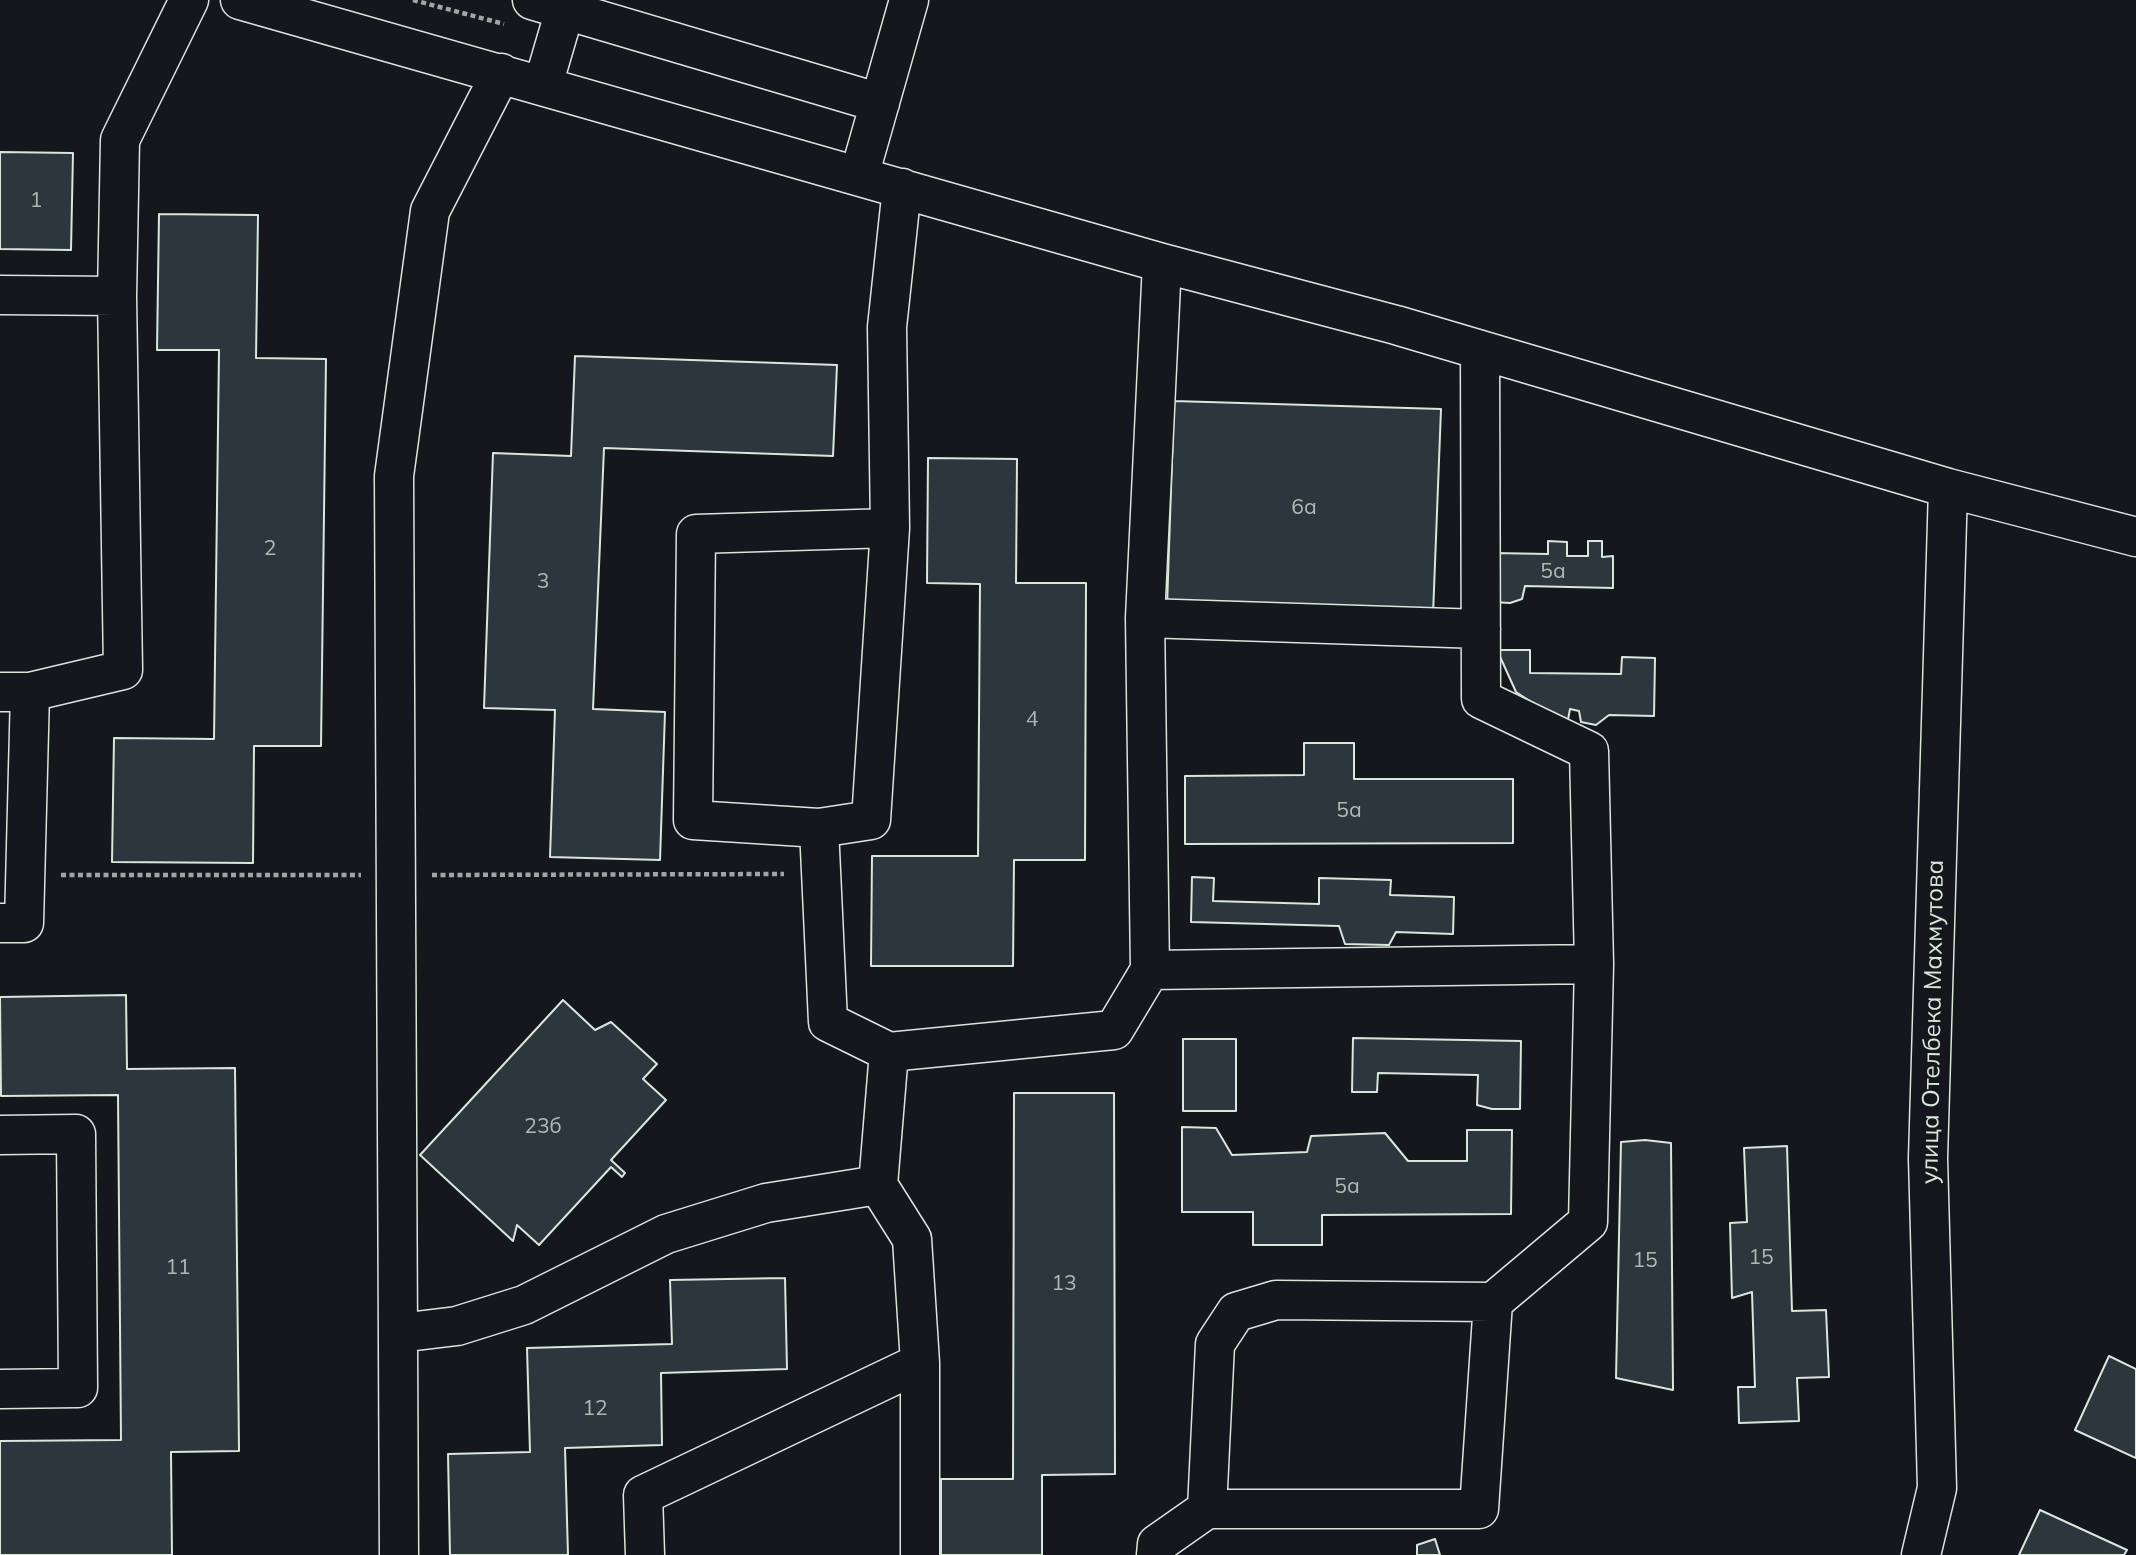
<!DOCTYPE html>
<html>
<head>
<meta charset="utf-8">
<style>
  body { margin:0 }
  canvas { display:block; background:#14181c }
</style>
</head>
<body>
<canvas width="2136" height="1555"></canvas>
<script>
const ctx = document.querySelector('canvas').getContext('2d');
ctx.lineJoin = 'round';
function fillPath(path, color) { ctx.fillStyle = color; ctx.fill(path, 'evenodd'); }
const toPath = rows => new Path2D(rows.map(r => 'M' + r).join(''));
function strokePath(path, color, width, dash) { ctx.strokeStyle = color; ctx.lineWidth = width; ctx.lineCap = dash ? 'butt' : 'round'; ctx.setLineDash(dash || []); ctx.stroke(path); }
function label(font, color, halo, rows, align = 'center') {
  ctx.font = font + ' Mulish,sans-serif'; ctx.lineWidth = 5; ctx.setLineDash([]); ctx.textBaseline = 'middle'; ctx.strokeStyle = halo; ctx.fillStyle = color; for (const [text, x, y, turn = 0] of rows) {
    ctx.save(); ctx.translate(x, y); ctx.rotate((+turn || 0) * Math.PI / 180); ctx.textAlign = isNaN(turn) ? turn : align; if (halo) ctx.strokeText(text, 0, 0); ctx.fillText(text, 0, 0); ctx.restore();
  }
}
const building = toPath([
  [0,152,73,153,71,250,0,249,0,152],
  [159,214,258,215,256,358,326,359,321,746,254,746,253,863,112,862,114,738,214,739,219,350,157,350,159,214],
  [575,356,837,365,833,456,604,448,593,709,665,712,660,860,550,857,555,710,484,708,493,453,571,456,575,356],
  [1174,401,1441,409,1433,615,1167,607,1174,401],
  [928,458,1017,459,1016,583,1086,583,1085,860,1014,860,1013,966,871,966,872,856,978,856,980,584,927,583,928,458],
  [1548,541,1567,542,1567,556,1588,556,1588,541,1602,541,1602,557,1613,556,1613,588,1525,586,1522,599,1510,603,1493,602,1494,553,1548,554,1548,541],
  [1497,650,1530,650,1530,673,1621,674,1622,657,1655,658,1654,716,1609,715,1596,725,1581,722,1579,711,1570,709,1567,725,1516,692,1497,650],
  [1304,743,1354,743,1354,779,1513,779,1513,843,1185,844,1185,776,1304,775,1304,743],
  [1192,877,1214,878,1213,901,1319,904,1319,878,1391,880,1390,895,1454,897,1453,934,1396,932,1389,945,1345,944,1339,926,1191,922,1192,877],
  [126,995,127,1069,235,1068,239,1451,171,1452,172,1555,0,1555,0,1441,121,1440,118,1095,1,1096,0,997,126,995],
  [563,1000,595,1030,611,1022,657,1064,643,1079,666,1100,611,1160,625,1173,622,1177,611,1167,539,1245,517,1225,513,1241,420,1155,563,1000],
  [1353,1038,1521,1041,1520,1109,1492,1109,1477,1105,1478,1075,1378,1073,1377,1092,1352,1092,1353,1038],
  [1183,1039,1236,1039,1236,1111,1183,1111,1183,1039],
  [1014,1093,1114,1093,1115,1474,1042,1475,1042,1555,941,1555,941,1479,1013,1479,1014,1093],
  [1182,1127,1216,1128,1232,1155,1307,1152,1311,1136,1385,1133,1408,1161,1467,1161,1467,1130,1512,1130,1511,1214,1322,1215,1322,1245,1253,1245,1253,1212,1182,1212,1182,1127],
  [1645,1140,1671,1143,1673,1390,1616,1378,1621,1142,1645,1140],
  [1787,1146,1792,1311,1826,1310,1829,1377,1797,1378,1799,1421,1739,1423,1738,1387,1755,1387,1752,1292,1732,1298,1730,1223,1747,1222,1744,1148,1787,1146],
  [785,1278,787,1369,661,1373,662,1445,565,1448,568,1555,450,1555,448,1454,530,1452,527,1348,672,1344,670,1280,785,1278],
  [2109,1356,2136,1369,2136,1458,2075,1430,2109,1356],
  [2040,1510,2127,1550,2124,1555,2019,1555,2040,1510],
  [1435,1539,1440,1555,1417,1555,1417,1545,1435,1539]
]);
fillPath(building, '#2c363c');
strokePath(building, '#d8e6dc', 2);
const minor = toPath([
  [240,0,1162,263,1396,325,1948,488,2136,537],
  [532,0,880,103],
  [543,85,565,10,564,0],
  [859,176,909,0],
  [0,295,117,296,123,670,30,692,0,692],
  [117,296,120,140,189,0],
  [890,528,871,820,819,828,693,820,696,534,890,528],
  [890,528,887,327,902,188],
  [1145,618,1481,629],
  [819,828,828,1022,889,1052,1114,1030,1150,970,1145,618,1162,263],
  [0,923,24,923,30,692],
  [1150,970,1594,964],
  [889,1052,878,1185,912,1239,920,1363,920,1555],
  [0,1135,76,1134,78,1388,0,1389],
  [399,1333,457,1326,524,1305,666,1234,766,1203,878,1185],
  [1207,1509,1215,1344,1236,1312,1276,1300,1493,1302],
  [399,1555,394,476,430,211,501,73],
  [645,1555,643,1495,920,1363],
  [1156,1555,1157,1544,1207,1509,1479,1509,1493,1302,1588,1222,1594,964,1589,751,1481,699,1480,350],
  [1921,1555,1937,1488,1928,1158,1948,488]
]);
strokePath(minor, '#d8e6dc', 41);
strokePath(toPath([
  [413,0,504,24],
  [61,875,361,875],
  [432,875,784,874]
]), '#9da8a2', 4.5, [5, 3.5]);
strokePath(minor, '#14181c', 38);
label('21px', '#adbab4', null, [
  ["1",36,201],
  ["6а",1304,508],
  ["2",270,549],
  ["5а",1553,572],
  ["3",543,582],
  ["4",1032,720],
  ["5а",1349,811],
  ["23б",543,1127],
  ["5а",1347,1187],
  ["15",1761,1258],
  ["15",1645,1261],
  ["11",178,1268],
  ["13",1064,1284],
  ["12",595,1409]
]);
label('24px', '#d8e6dc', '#14181c', [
  ["улица Отелбека Махмутова",1933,1022,-89]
]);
</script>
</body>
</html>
